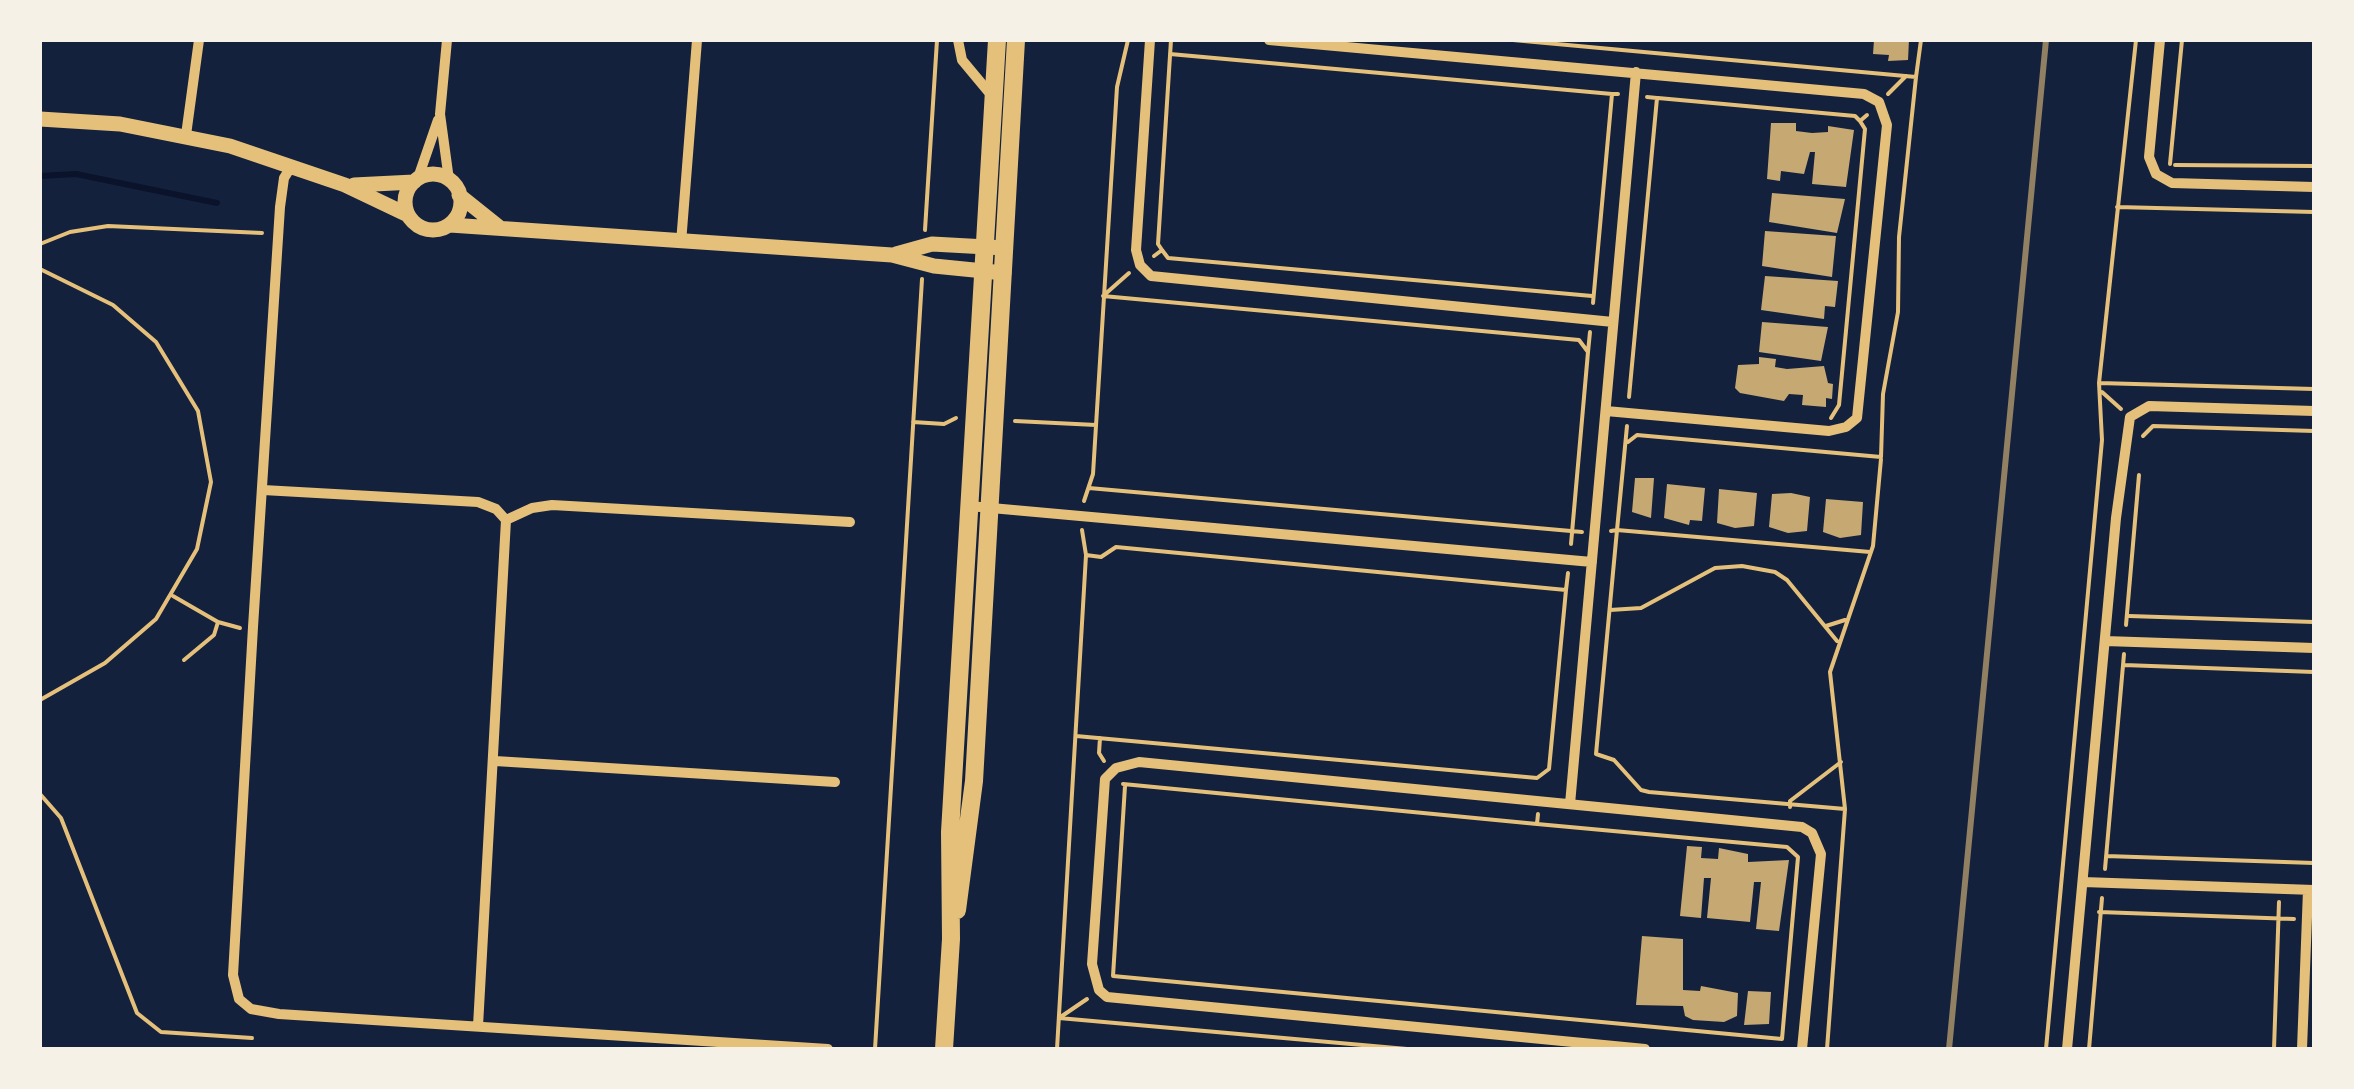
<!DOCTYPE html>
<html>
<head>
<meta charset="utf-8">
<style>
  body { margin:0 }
  #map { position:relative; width:2354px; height:1089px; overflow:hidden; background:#14213d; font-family:Commissioner,sans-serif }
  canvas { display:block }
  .frame { position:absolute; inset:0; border:42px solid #f6f1e7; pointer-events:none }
</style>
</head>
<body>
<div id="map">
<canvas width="2354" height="1089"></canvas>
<div class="frame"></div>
</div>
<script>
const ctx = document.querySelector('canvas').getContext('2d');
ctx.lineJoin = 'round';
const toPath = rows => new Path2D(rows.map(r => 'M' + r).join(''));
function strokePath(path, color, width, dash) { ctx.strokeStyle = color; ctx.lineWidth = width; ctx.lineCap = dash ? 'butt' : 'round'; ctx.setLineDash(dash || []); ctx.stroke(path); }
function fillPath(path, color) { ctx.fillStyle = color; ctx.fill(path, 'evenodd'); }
strokePath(toPath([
  [40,176,76,174,217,203]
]), '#0b132b', 6);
fillPath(toPath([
  [1874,40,1909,40,1908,60,1888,61,1889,55,1873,54],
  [1771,123,1796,123,1796,131,1812,133,1828,132,1828,126,1854,130,1846,187,1812,184,1815,152,1810,152,1804,174,1781,171,1780,181,1767,179],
  [1772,193,1845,199,1837,233,1769,222],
  [1765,231,1836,236,1832,277,1762,266],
  [1765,276,1838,281,1835,307,1825,306,1824,319,1761,310],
  [1762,322,1828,327,1821,361,1759,352],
  [1759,357,1776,359,1775,367,1787,369,1824,366,1828,383,1833,384,1832,399,1826,398,1826,407,1802,405,1803,395,1789,394,1784,401,1740,393,1735,388,1738,365,1759,364],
  [1635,478,1654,478,1651,518,1632,512],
  [1667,484,1705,488,1702,521,1690,520,1689,525,1664,518],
  [1719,489,1757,493,1754,526,1735,528,1717,523],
  [1791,493,1810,497,1807,531,1788,533,1769,527,1772,494],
  [1826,499,1863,502,1861,535,1840,538,1823,532],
  [1687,846,1702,847,1701,858,1718,859,1719,848,1748,854,1748,862,1789,860,1779,931,1756,929,1761,882,1754,882,1750,922,1707,918,1711,878,1704,878,1701,918,1680,916],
  [1642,936,1683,939,1683,990,1700,991,1701,986,1738,993,1737,1016,1724,1022,1693,1020,1685,1016,1683,1006,1636,1005],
  [1748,991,1771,992,1769,1024,1744,1025]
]), '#c6a872');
strokePath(toPath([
  [1513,40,1916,77,1921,40],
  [1170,54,1612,94],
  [1888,94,1906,76],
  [1658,98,1855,116,1860,121,1867,115],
  [2170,164,2182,40],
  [2175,165,2314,166],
  [2117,207,2314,212],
  [925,230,937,40],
  [40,244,70,232,108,226,262,233],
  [1162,250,1158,244,1171,40],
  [1154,256,1162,250,1168,258,1592,296],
  [40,269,113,305,156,342,198,411,211,482,197,549,156,619,105,663,40,700],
  [1103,296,1579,340,1588,352,1571,544],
  [1103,296,1129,273],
  [1593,303,1612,94,1618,94],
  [1588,352,1590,332],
  [2099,383,2314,389],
  [2102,392,2121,409],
  [1629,397,1657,98,1647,97],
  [1831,418,1839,405,1865,129,1860,121],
  [1015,421,1096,425],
  [913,422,944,424,956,418],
  [2143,436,2153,426,2314,431],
  [1628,442,1637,435,1881,457,1883,394,1898,312,1899,237,1916,77],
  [1089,488,1582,532],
  [1084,501,1093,474,1117,87,1128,40],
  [1611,531,1617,530,1627,426],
  [1086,555,1101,557,1116,547,1566,590,1568,573],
  [173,596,218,622,240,628],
  [1610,610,1641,608,1715,568,1742,566,1775,572,1787,580,1837,641],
  [2129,616,2314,622],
  [2126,625,2139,475],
  [1826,626,1845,620],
  [184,660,214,635,218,622],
  [2124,665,2314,672],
  [1076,736,1537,778,1549,769,1566,590],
  [1100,738,1099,753,1104,761],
  [1596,754,1617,530,1870,552],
  [1596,754,1614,760,1641,790,1649,792,1845,809],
  [1123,784,1537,824,1538,814],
  [1125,786,1113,976,1782,1039,1798,857,1787,847,1537,824],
  [40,794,61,818,137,1013,161,1032,252,1038],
  [1790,807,1790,801,1841,762],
  [2106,856,2314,863],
  [2105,869,2124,654],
  [2099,912,2294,919],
  [1062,1016,1087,999],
  [1059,1018,1407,1049],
  [875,1049,922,279],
  [1057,1049,1086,555,1082,530],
  [1827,1049,1845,809,1830,672,1873,546,1881,459],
  [2046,1049,2102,440,2099,383,2136,40],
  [2089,1049,2102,898],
  [2274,1049,2279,902]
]), '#e5c07b', 4);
strokePath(toPath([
  [447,40,440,114,449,180],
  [958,40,962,60,992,96],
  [1150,40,1136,250,1140,265,1151,276,1613,322],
  [1269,40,1864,94,1879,102,1887,125,1857,418,1846,427,1829,431,1606,411],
  [2160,40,2149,157,2156,174,2172,183,2314,187],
  [186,135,199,40],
  [291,167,284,178,280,207,253,627,233,975,239,999,251,1009,279,1014,828,1049],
  [418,178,438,120],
  [681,243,697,40],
  [263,490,478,502,496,509,506,520,478,1026],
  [969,506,1592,562],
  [506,520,532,508,552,505,850,522],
  [2105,641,2314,648],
  [495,761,835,782],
  [1570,804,1636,72],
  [2083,882,2314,890],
  [1645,1049,1107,997,1099,990,1092,964,1105,779,1116,768,1139,762,1802,827,1812,833,1821,854,1802,1049],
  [2067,1049,2116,518,2130,417,2149,406,2314,411],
  [2302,1049,2308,890]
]), '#e5c07b', 10);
strokePath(toPath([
  [40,119,120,124,230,146,345,185,408,215],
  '405 202a28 28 0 1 1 56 0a28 28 0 1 1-56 0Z',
  [354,185,414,182],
  [459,195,499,227],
  [450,225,892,255,934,266,1004,273],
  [896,254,932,244,1005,248]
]), '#e5c07b', 15);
strokePath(toPath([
  [957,910,974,781,1016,40],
  [944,1049,951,939,950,832,997,40]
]), '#e5c07b', 18);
strokePath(toPath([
  [1949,1049,2046,40]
]), '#918062', 6);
</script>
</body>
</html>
